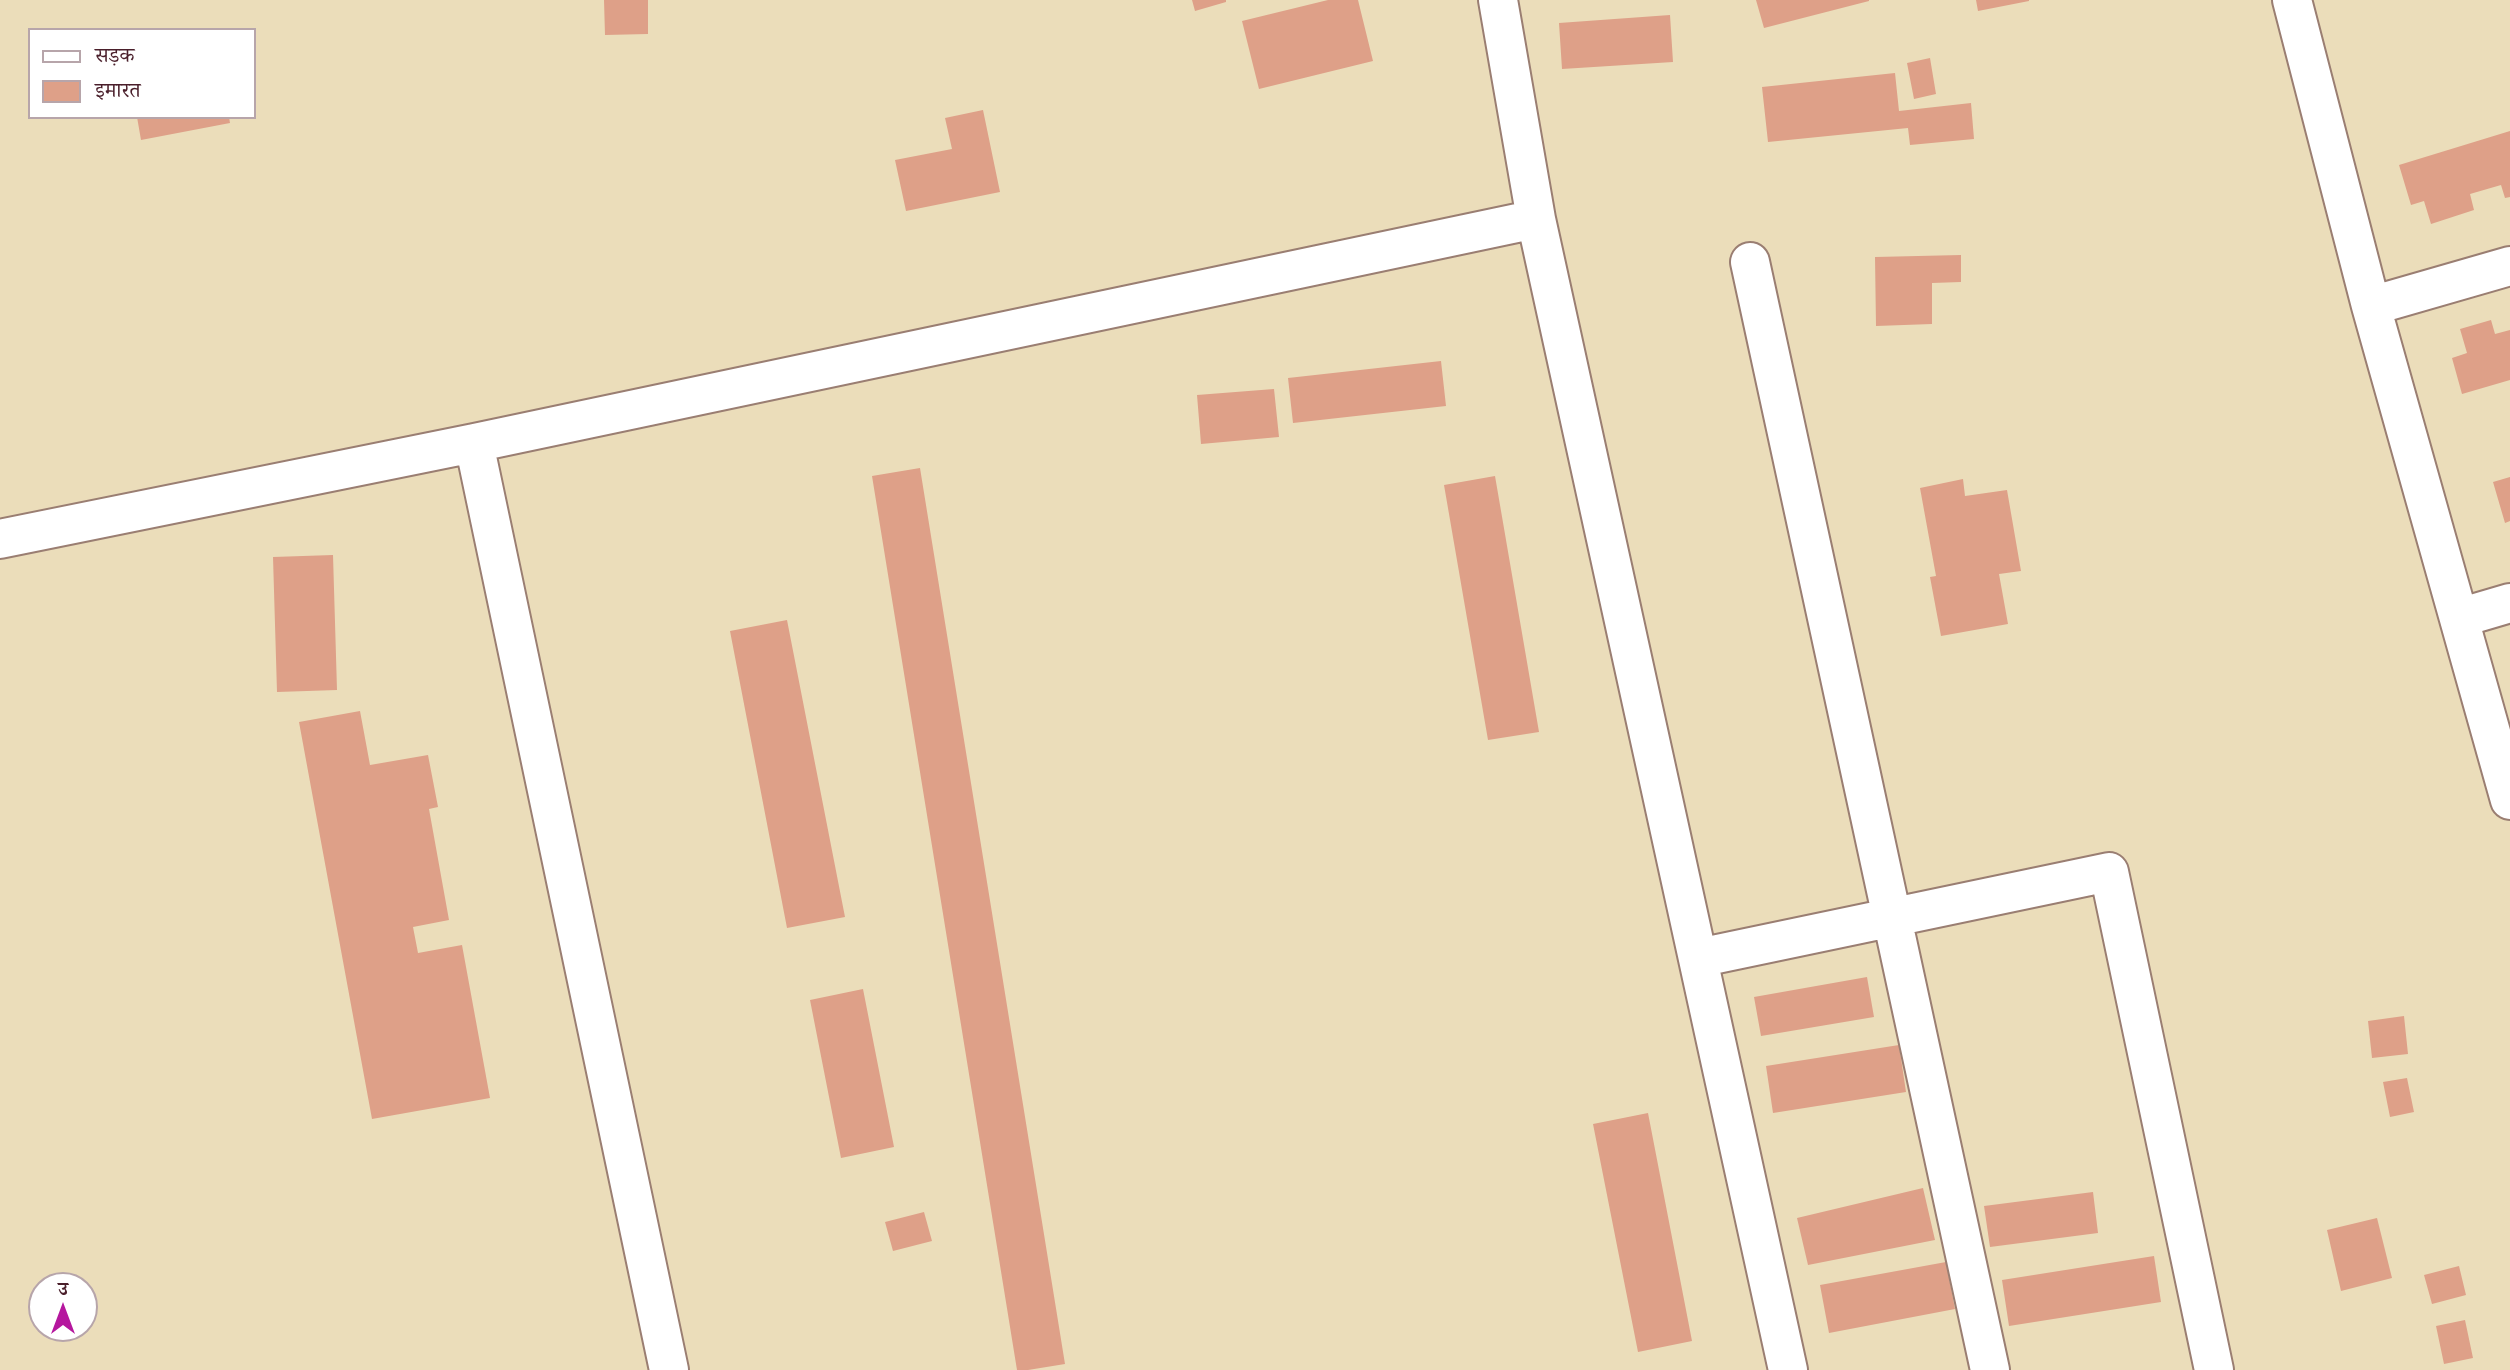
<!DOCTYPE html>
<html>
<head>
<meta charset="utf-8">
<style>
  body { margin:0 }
  #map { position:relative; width:2510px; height:1370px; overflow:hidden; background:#ebddba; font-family:"Gentium Book Plus","Noto Serif Devanagari",serif }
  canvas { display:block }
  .legend { position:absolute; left:28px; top:28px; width:228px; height:91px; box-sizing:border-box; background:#fff; border:2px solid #b7a5aa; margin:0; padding:9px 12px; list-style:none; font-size:21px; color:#4a1f2b }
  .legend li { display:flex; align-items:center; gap:14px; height:35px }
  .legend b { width:35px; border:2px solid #b7a5aa }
  .north { position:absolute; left:28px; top:1272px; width:70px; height:70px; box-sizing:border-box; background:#fff; border:2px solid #b7a5aa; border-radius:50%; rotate:0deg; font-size:19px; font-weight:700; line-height:28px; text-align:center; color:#4a1f2b }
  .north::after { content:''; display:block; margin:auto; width:24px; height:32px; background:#b5179e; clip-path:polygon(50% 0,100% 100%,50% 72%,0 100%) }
</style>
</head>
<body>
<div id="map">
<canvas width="2510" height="1370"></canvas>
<ul class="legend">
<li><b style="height:9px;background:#fff"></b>सड़क</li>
<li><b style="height:19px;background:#dea088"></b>इमारत</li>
</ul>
<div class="north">उ</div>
</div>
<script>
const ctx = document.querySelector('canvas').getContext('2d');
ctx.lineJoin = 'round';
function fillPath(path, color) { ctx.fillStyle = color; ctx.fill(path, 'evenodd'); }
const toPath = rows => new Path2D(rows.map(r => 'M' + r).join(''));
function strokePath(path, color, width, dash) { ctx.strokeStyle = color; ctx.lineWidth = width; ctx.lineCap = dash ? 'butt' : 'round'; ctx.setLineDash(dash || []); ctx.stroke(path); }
fillPath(toPath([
  [604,0,648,0,648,34,605,35],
  [1192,0,1226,0,1226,2,1195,11],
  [1328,0,1358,0,1373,61,1259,89,1242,21],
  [1756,0,1869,0,1869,1,1764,28],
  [1976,0,2029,0,2029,1,1978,11],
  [1670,15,1673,62,1562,69,1559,23],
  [1930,58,1936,94,1914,99,1907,63],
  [1895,73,1899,111,1971,103,1974,139,1910,145,1908,128,1768,142,1762,87],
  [983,110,1000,192,906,211,895,160,952,149,945,118],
  [137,117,229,117,230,123,141,140],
  [2510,131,2510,197,2505,198,2501,185,2470,194,2474,210,2431,224,2424,201,2411,205,2399,165],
  [1961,255,1961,282,1932,283,1932,324,1876,326,1875,257],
  [2491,320,2495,334,2510,330,2510,380,2462,394,2452,358,2467,353,2460,329],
  [1441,361,1446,406,1293,423,1288,378],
  [1274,389,1279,437,1201,444,1197,395],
  [920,468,1065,1364,1028,1370,1017,1370,872,476],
  [1495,476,1539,732,1488,740,1444,485],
  [2510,477,2510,521,2505,523,2493,482],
  [1963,479,1965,496,2007,490,2021,571,1999,574,2008,624,1941,636,1930,577,1936,576,1920,488],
  [333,555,337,690,277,692,273,557],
  [787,620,845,917,787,928,730,631],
  [360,711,370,765,428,755,438,807,429,809,449,920,413,927,418,953,462,945,490,1098,372,1119,299,722],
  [1867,977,1874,1017,1761,1036,1754,997],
  [863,989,894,1147,841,1158,810,1000],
  [2404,1016,2408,1054,2372,1058,2368,1021],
  [1899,1045,1906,1092,1773,1113,1766,1066],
  [2407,1078,2414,1112,2390,1117,2383,1082],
  [1648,1113,1692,1341,1638,1352,1593,1124],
  [1923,1188,1935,1240,1808,1265,1797,1218],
  [2093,1192,2098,1233,1990,1247,1984,1206],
  [924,1212,932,1241,893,1251,885,1222],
  [2377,1218,2392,1278,2341,1291,2327,1230],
  [2154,1256,2161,1302,2009,1326,2002,1280],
  [1946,1262,1955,1309,1829,1333,1820,1285],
  [2459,1266,2466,1295,2432,1304,2424,1275],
  [2465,1320,2473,1358,2444,1364,2436,1326]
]), '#dea088');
const minor = toPath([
  [1498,0,1536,219],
  [2292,0,2371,306,2510,800],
  [1750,262,1990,1370],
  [2371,306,2510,266],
  [474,443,669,1370],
  [0,539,474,443,1536,219,1788,1370],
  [2459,618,2510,603],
  [1698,958,2109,872,2214,1370]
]);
strokePath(minor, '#9a7e72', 42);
strokePath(minor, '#fff', 38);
</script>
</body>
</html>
